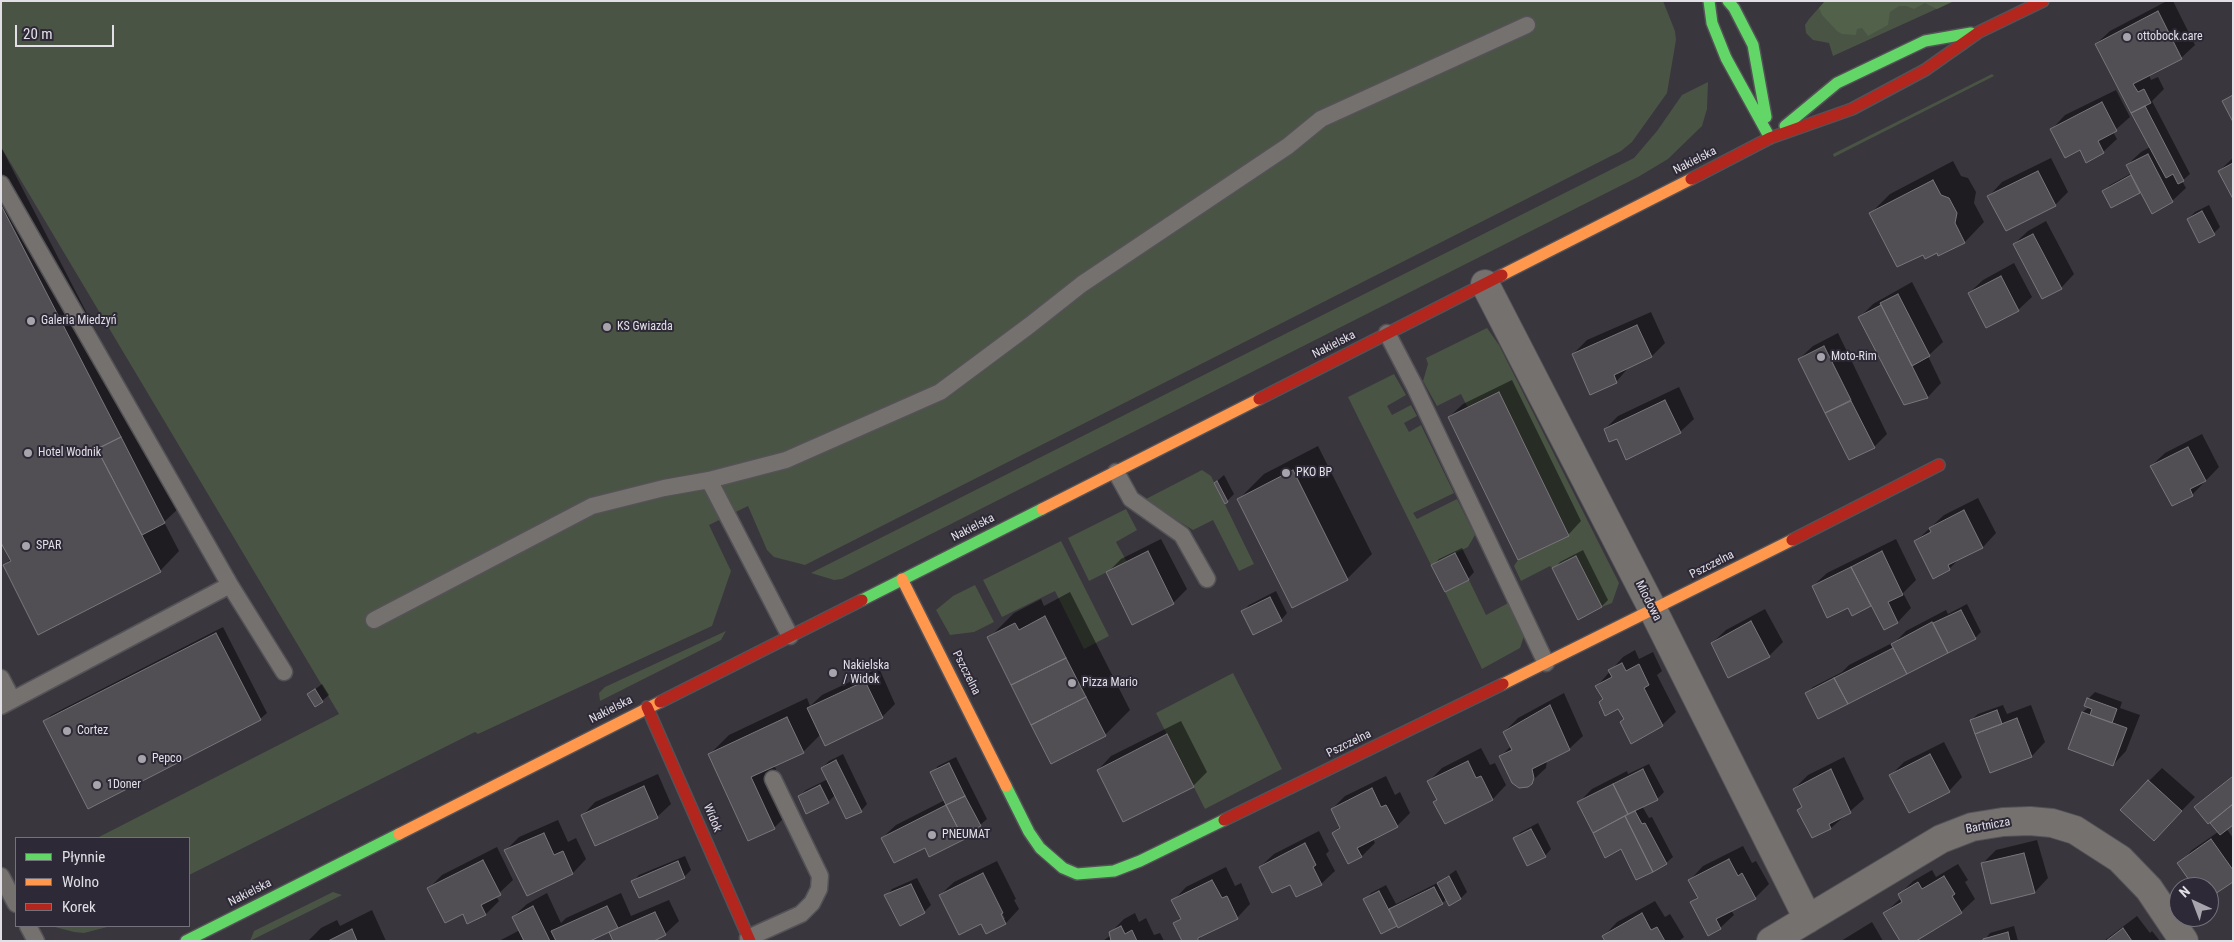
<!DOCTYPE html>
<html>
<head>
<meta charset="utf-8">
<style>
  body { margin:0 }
  #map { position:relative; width:2234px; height:942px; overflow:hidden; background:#39363d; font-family:"Roboto Condensed",sans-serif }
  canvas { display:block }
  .frame { position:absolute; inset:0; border:2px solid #e2dfe7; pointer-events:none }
  .legend { position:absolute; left:15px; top:837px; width:175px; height:90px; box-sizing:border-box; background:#2e2936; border:1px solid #76727d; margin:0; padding:6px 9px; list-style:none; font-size:15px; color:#e2dfe7 }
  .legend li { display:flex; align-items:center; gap:10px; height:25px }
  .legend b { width:25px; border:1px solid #76727d }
  .north { position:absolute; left:2169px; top:877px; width:50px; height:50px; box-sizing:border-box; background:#2e2936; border:1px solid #76727d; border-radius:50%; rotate:317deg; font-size:14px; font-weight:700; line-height:20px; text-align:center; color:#e2dfe7 }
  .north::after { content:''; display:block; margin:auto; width:18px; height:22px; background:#a7a4ac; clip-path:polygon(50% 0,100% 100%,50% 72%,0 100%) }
  .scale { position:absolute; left:15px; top:25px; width:99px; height:22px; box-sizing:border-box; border:2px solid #e2dfe7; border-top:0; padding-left:6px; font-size:15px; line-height:18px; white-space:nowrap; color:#e2dfe7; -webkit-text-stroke:4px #2e2936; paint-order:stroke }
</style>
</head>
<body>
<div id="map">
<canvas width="2234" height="942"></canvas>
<div class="frame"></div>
<ul class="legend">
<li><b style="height:6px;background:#63d668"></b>Płynnie</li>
<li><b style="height:6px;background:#ff974d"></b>Wolno</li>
<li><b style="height:6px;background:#b3261e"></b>Korek</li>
</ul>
<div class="north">N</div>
<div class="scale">20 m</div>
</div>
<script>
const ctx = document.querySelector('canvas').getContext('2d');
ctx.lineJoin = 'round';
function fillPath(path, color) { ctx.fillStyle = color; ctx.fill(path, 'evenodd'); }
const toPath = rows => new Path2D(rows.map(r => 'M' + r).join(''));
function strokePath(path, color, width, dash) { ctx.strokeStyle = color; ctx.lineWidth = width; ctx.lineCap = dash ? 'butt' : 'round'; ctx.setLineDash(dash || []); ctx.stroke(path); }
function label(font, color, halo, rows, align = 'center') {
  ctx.font = font + ' "Roboto Condensed",sans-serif'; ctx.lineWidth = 4; ctx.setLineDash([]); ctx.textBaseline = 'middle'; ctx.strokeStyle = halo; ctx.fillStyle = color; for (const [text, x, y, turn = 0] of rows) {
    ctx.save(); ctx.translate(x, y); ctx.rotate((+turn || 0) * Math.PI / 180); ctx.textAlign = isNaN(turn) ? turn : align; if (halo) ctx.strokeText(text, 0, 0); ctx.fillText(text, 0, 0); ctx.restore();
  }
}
fillPath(toPath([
  [1,1,1663,1,1675,31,1676,40,1667,93,1632,142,1621,151,805,565,774,557,767,550,748,506,709,525,731,571,712,626,478,734,475,732,189,875,189,838,97,838,339,714,1,147],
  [1825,1,1954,1,1833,56,1829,43,1813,40,1806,33,1805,25,1809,19],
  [1992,74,1994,76,1834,157,1833,154],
  [1708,82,1707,109,1702,126,1668,159,1638,177,842,579,834,580,811,573,1634,158,1657,131,1682,95],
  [1487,328,1499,345,1619,583,1612,603,1602,607,1576,556,1552,568,1550,566,1521,581,1514,566,1518,560,1568,536,1468,408,1461,394,1437,406,1423,381,1428,364,1426,358],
  [1394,374,1406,395,1387,406,1392,415,1411,405,1417,416,1404,423,1409,432,1421,425,1454,493,1413,513,1417,519,1457,499,1475,535,1468,547,1431,565,1348,397],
  [1202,470,1211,476,1254,564,1239,571,1213,520,1193,530,1144,500],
  [1126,509,1137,530,1116,542,1127,562,1089,581,1068,538],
  [1061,541,1109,636,1084,649,1055,591,1002,617,983,580],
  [1469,580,1486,615,1508,603,1524,636,1520,648,1482,669,1445,592],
  [975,585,994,622,974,632,950,635,936,610,953,596],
  [726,631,721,640,715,643,600,701,599,693,605,687],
  [1233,673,1282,769,1205,809,1156,713],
  [333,892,342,895,250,941,254,931],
  [51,926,111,926,84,933,74,932]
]), '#495444');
fillPath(toPath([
  [1825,1,1954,1,1937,9,1925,3,1914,9,1906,6,1899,6,1890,12,1888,25,1868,36,1862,28,1857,29,1856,35,1842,34,1837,31,1822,15,1819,8]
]), '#51614a');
fillPath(toPath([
  [2167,1,2173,1,2195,45,2181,58,2149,75,2151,80,2158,77,2164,89,2152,101,2190,174,2182,181,2186,188,2172,201,2141,190,2112,206,2104,191,2110,185,2132,173,2127,165,2141,152,2150,147,2096,44,2110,31],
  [2116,90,2130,117,2113,132,2117,139,2103,152,2080,149,2052,129,2065,115],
  [1,147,140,416,178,509,164,522,179,551,160,571,4,565,11,559,1,540],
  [2051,158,2068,192,2055,205,1989,196,2002,182],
  [2233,158,2233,197,2219,171],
  [1953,161,1961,176,1968,178,1976,192,1974,203,1984,222,1965,242,1939,255,1937,252,1923,253,1870,214,1890,194],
  [2209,205,2220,227,2214,233,2188,219,2195,212],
  [2046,221,2074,274,2061,288,2014,244,2028,231],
  [2014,263,2032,297,2018,310,1969,293,1983,280],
  [1912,282,1943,342,1928,356,1941,383,1928,397,1905,404,1860,317,1873,304],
  [1651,312,1665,343,1652,356,1629,367,1616,382,1573,354,1587,340],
  [1838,333,1887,434,1874,447,1850,459,1799,359,1813,346],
  [1512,380,1581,521,1568,535,1449,417,1463,404],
  [1679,387,1694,419,1680,432,1617,438,1605,429,1618,416],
  [2202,434,2219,467,2192,495,2151,466,2165,453],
  [1318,446,1372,554,1347,579,1239,499,1264,474],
  [1224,475,1234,494,1227,501,1215,483],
  [1978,498,1996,533,1983,547,1960,558,1949,569,1915,542,1944,515],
  [1161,539,1187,589,1173,603,1107,573,1121,559],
  [1896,539,1916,580,1903,593,1911,608,1898,622,1885,628,1872,604,1853,614,1849,606,1813,586,1827,573],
  [1462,548,1474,572,1468,579,1433,565,1439,559],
  [1583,550,1608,600,1602,606,1554,569,1560,562],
  [1276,591,1287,613,1281,620,1243,611,1249,605],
  [1070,592,1130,710,1105,735,989,638,1014,613,1041,599,1044,606],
  [1967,604,1981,632,1975,638,1818,717,1806,694,1813,687,1842,672,1849,665,1896,641,1906,631,1946,610,1948,614],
  [1765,609,1783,642,1769,656,1712,643,1726,630],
  [223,627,267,713,260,719,44,722,51,715],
  [1635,650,1639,659,1653,652,1662,671,1657,675,1676,712,1662,725,1625,719,1619,707,1604,698,1597,686,1623,657],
  [879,668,895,704,882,717,821,734,803,752,774,765,794,808,774,828,709,755,729,735,807,698,810,706,822,695],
  [322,684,329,695,322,701,309,694],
  [2095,692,2122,702,2120,708,2140,715,2126,751,2113,765,2083,712,2089,707,2088,699],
  [1564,693,1583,736,1569,749,1547,760,1546,768,1532,781,1500,757,1511,746,1504,732,1518,718],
  [2003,705,2007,714,2031,705,2045,742,2032,756,1990,772,1971,720,1978,714],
  [1181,721,1207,772,1193,786,1098,770,1111,756],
  [1944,742,1962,777,1949,791,1891,775,1904,762],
  [1481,748,1490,765,1495,763,1506,785,1493,799,1445,822,1435,802,1438,799,1429,781,1442,768],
  [843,754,867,804,861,811,835,795,828,802,799,796,806,790,828,779,822,768,829,761],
  [956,757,987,819,965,838,882,838,896,825,945,800,932,773,938,766],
  [1844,757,1864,799,1831,828,1803,806,1794,789,1808,775],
  [1649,764,1664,792,1657,799,1642,806,1649,818,1652,817,1673,857,1666,863,1622,848,1606,856,1579,802,1592,789,1627,771,1628,774],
  [2162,768,2195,797,2154,839,2149,781],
  [658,774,671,804,657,817,582,816,595,802],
  [2233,775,2233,823,2226,828,2233,838,2233,880,2209,897,2209,887,2195,887,2179,864,2192,850,2218,832,2196,807],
  [1386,776,1395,795,1400,792,1410,813,1397,826,1373,839,1375,843,1362,856,1333,833,1340,826,1332,809,1345,796],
  [558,820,568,842,576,838,586,859,573,873,527,894,506,850,519,837],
  [1538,823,1551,849,1545,856,1514,838,1521,832],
  [1319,831,1329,851,1326,854,1335,871,1321,884,1290,884,1260,867,1274,854],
  [2037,840,2048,878,2035,892,1982,864,1996,850],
  [1743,846,1752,863,1756,861,1769,884,1755,898,1731,910,1734,915,1720,928,1692,902,1698,896,1690,880,1703,866],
  [497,847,513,880,496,896,499,901,486,914,464,913,429,888,442,875],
  [685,856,691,870,684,877,639,896,633,882,639,875],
  [997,861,1016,899,1014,900,1019,909,1006,923,986,932,981,922,940,895,954,882],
  [1000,908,1005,919,1003,919,997,909],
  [1958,864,1968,880,1965,882,1975,899,1961,912,1885,913,1901,898,1899,895,1913,881,1932,870,1936,877],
  [1226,867,1235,886,1241,883,1250,904,1237,918,1204,934,1198,940,1175,923,1181,917,1173,901,1186,887],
  [1456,870,1467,892,1461,898,1450,904,1447,899,1442,903,1381,932,1365,900,1371,893,1386,885,1396,904,1441,881],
  [917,878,931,905,924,912,900,924,886,896,892,889],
  [547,893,561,923,566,918,621,893,631,916,669,900,679,921,665,934,609,931,587,941,499,941,520,930,513,917,527,904],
  [1655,901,1665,917,1670,914,1684,937,1679,941,1607,941,1604,936,1617,922],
  [372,910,386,941,308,941,321,928,337,920,340,926],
  [1135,913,1139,922,1146,918,1154,935,1160,933,1164,941,1103,941,1111,935,1110,933,1124,919],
  [2137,916,2150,933,2152,931,2160,941,2104,941],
  [1872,922,1883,941,1841,941],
  [2014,926,2018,941,1984,941,1990,933]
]), '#0007');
const building = toPath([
  [2158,11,2182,59,2133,84,2138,92,2144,89,2151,103,2131,113,2095,44,2158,11],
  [2233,95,2233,122,2222,101,2233,95],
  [2102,102,2117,131,2098,141,2104,153,2086,163,2080,150,2065,158,2050,129,2102,102],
  [2145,106,2184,181,2178,184,2173,174,2166,178,2131,113,2145,106],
  [2148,154,2173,202,2152,214,2126,165,2148,154],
  [2233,163,2233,199,2218,171,2233,163],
  [2038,171,2056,206,2006,231,1987,196,2038,171],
  [2131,175,2140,193,2111,208,2102,191,2131,175],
  [1933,180,1941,195,1949,198,1957,213,1955,223,1965,243,1938,256,1937,253,1925,259,1923,255,1897,267,1869,213,1933,180],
  [1,205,121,437,97,449,161,572,38,635,3,565,11,561,1,543,1,205],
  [2202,211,2215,235,2199,243,2187,219,2202,211],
  [2033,234,2062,289,2042,299,2013,244,2033,234],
  [2001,276,2019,311,1986,328,1968,293,2001,276],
  [1898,294,1930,356,1912,366,1880,303,1898,294],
  [1881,305,1912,366,1928,398,1904,405,1858,317,1881,305],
  [1637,325,1652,357,1614,375,1617,383,1590,395,1572,354,1637,325],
  [1824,346,1851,400,1825,413,1798,359,1824,346],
  [1499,392,1569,536,1518,560,1448,417,1499,392],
  [1665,400,1681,433,1626,460,1617,439,1609,442,1604,429,1665,400],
  [1851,401,1875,448,1849,460,1825,413,1851,401],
  [121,437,165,523,142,535,97,449,121,437],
  [2188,447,2206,481,2190,489,2193,496,2172,506,2150,466,2188,447],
  [1293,470,1348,580,1292,608,1237,499,1293,470],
  [1217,481,1228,502,1225,504,1214,483,1217,481],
  [1964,510,1983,548,1948,565,1950,570,1933,579,1914,541,1931,532,1929,528,1964,510],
  [1148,551,1174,604,1132,625,1106,572,1148,551],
  [1882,551,1903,595,1888,602,1898,623,1884,630,1851,567,1882,551],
  [1455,553,1469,580,1445,592,1431,565,1455,553],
  [1576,556,1602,607,1578,620,1552,568,1576,556],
  [1851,567,1871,606,1852,616,1848,608,1827,618,1812,586,1851,567],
  [1270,597,1282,621,1253,635,1241,611,1270,597],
  [1961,610,1976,639,1948,653,1933,623,1961,610],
  [1045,616,1066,658,1011,685,987,637,1015,623,1019,630,1045,616],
  [1751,621,1770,657,1728,678,1711,643,1751,621],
  [1932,622,1948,653,1907,674,1891,644,1932,622],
  [216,633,261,720,88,809,43,721,216,633],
  [1893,648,1907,674,1848,704,1834,678,1893,648],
  [1066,658,1086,697,1031,725,1011,685,1066,658],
  [1622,663,1626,671,1639,664,1649,685,1644,688,1663,726,1631,744,1620,722,1624,719,1618,709,1605,716,1599,702,1603,699,1595,686,1612,677,1608,670,1622,663],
  [1834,678,1848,704,1818,719,1805,693,1834,678],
  [865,681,883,718,825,746,807,708,865,681],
  [315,689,323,702,315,707,307,694,315,689],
  [1086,697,1106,736,1051,764,1031,725,1086,697],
  [2087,698,2117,709,2112,723,2090,715,2092,709,2084,706,2087,698],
  [1550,705,1570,750,1532,769,1534,778,1532,784,1528,787,1519,788,1512,783,1499,756,1512,750,1503,732,1550,705],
  [1997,710,2002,724,1975,734,1970,720,1997,710],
  [2082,712,2127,728,2113,766,2068,749,2082,712],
  [787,717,804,753,751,777,775,829,748,841,708,754,787,717],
  [2017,718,2032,757,1990,773,1975,734,2017,718],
  [1167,734,1194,787,1123,822,1097,770,1167,734],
  [1930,754,1950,792,1909,813,1889,775,1930,754],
  [836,760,862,812,846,819,821,768,836,760],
  [1468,761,1476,778,1481,776,1493,800,1445,824,1433,802,1437,800,1427,781,1468,761],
  [949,763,965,796,946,805,930,772,949,763],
  [1643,769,1658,800,1628,814,1613,784,1643,769],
  [1831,769,1851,813,1829,824,1831,829,1812,838,1797,810,1802,807,1793,789,1831,769],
  [2233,776,2233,804,2208,824,2194,807,2233,776],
  [2148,780,2182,811,2154,841,2120,810,2148,780],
  [1613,784,1628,814,1593,833,1577,802,1613,784],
  [820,785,829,803,806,814,798,796,820,785],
  [644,786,658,818,595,846,581,815,644,786],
  [1372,788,1381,807,1386,805,1398,827,1357,848,1362,857,1348,864,1332,833,1340,828,1331,809,1372,788],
  [965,796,981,826,962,836,946,805,965,796],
  [2233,804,2233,825,2220,835,2210,823,2233,804],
  [946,805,962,836,964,835,965,839,929,857,925,848,894,863,881,838,946,805],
  [1635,811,1642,824,1645,823,1667,864,1653,872,1625,816,1635,811],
  [1625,816,1653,872,1636,880,1621,849,1605,858,1593,833,1625,816],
  [1531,829,1546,857,1527,866,1513,838,1531,829],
  [544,833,554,855,563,851,573,874,527,896,504,850,544,833],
  [2211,839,2233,870,2233,882,2209,898,2209,887,2194,887,2177,863,2211,839],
  [1305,843,1316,865,1313,867,1322,885,1296,897,1290,885,1272,893,1259,867,1305,843],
  [2024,853,2035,893,1991,904,1981,863,2024,853],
  [1729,859,1738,876,1742,873,1756,899,1716,919,1721,929,1708,936,1690,902,1698,898,1688,880,1729,859],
  [483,860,501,895,481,905,486,915,467,924,463,914,445,923,427,888,483,860],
  [678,861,685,878,639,898,631,881,678,861],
  [983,873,1003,913,1001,914,1006,924,986,934,981,924,959,935,939,895,983,873],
  [1449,876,1461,899,1449,906,1437,883,1449,876],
  [1944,876,1955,894,1952,896,1962,913,1916,941,1900,941,1883,913,1902,902,1898,894,1918,882,1922,889,1944,876],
  [1212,880,1222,898,1227,896,1238,919,1198,938,1198,941,1182,941,1173,923,1181,919,1171,900,1212,880],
  [911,884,925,913,900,926,884,895,911,884],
  [1434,887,1443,904,1398,928,1389,909,1434,887],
  [1379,891,1397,926,1381,934,1363,899,1379,891],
  [533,906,550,941,524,941,512,917,533,906],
  [607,906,618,928,590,941,556,941,551,931,607,906],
  [655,912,666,935,654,941,613,941,609,932,655,912],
  [1642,913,1651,930,1657,927,1665,941,1605,941,1602,936,1642,913],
  [1121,926,1125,934,1132,930,1137,941,1111,941,1109,932,1121,926],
  [2123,928,2132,941,2106,941,2123,928],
  [352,929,357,941,328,941,352,929],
  [2008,932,2010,941,1983,941,1983,939,2008,932]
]);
fillPath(building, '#514e54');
strokePath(building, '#79767c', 1);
const lane = toPath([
  [1,184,230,585,284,672],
  [1387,333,1414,385,1546,663],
  [1116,472,1131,499,1182,535,1207,579],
  [709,480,790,636],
  [374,620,592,506,664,488,709,480,786,460,940,392,1030,325,1082,284,1288,146,1321,119,1527,25],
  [1,678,12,699],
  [1,706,230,585],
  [1,876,16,904],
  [28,926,36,941],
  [748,938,801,914,812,903,819,889,820,876,773,779]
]);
const street = toPath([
  [1485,284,1653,610,1808,919],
  [1771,941,1941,839,1972,827,2003,822,2030,821,2052,823,2075,830,2120,859,2149,889,2184,941]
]);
const fast = toPath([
  [1709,1,1712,23,1726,58,1770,138],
  [1728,1,1734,8,1753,45,1766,117],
  [1785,126,1837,83,1925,41,1971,33],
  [862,600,1042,509],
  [1006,786,1029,832,1040,848,1063,868,1077,874,1114,871,1140,861,1224,820],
  [186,941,399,834]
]);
const slow = toPath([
  [1502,275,1691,179],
  [1042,509,1259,399],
  [902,579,1006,786],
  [1503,684,1792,540],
  [399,834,660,702]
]);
const jam = toPath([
  [1691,179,1770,138,1852,109,1925,70,1979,32,2043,1],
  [1259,399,1502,275],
  [1792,540,1939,465],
  [660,702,862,600],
  [647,707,750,941],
  [1224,820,1503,684]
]);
strokePath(lane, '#545257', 19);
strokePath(street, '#545257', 30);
strokePath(fast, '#545257', 14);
strokePath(slow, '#545257', 14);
strokePath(jam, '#545257', 14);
strokePath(lane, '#75716e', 16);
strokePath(street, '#75716e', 28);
strokePath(fast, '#63d668', 11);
strokePath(slow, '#ff974d', 11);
strokePath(jam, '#b3261e', 11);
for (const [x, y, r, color] of [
  [2127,37,5,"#a7a4ac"],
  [31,321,5,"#a7a4ac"],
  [607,327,5,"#a7a4ac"],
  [1821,357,5,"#a7a4ac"],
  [28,453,5,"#a7a4ac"],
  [1286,473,5,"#a7a4ac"],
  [26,546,5,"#a7a4ac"],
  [833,673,5,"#a7a4ac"],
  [1072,683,5,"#a7a4ac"],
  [67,731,5,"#a7a4ac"],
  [142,759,5,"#a7a4ac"],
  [97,785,5,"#a7a4ac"],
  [932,835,5,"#a7a4ac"]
]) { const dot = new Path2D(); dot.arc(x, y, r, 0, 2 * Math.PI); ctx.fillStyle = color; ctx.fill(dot); strokePath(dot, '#2e2936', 2); }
label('12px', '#e2dfe7', '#2e2936', [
  ["ottobock.care",2137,37],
  ["Galeria Miedzyń",41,321],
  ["KS Gwiazda",617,327],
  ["Moto-Rim",1831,357],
  ["Hotel Wodnik",38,453],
  ["PKO BP",1296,473],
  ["SPAR",36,546],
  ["Nakielska",843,666],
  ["/ Widok",843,680],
  ["Pizza Mario",1082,683],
  ["Cortez",77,731],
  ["Pepco",152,759],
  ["1Doner",107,785],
  ["PNEUMAT",942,835]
], 'left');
label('12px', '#e2dfe7', '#2e2936', [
  ["Nakielska",1695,161,-27],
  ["Nakielska",1334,345,-27],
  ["Nakielska",973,528,-27],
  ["Pszczelna",1712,565,-27],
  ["Miodowa",1648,601,63],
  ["Pszczelna",966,673,63],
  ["Nakielska",611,710,-27],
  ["Pszczelna",1349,744,-26],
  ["Widok",712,818,67],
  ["Bartnicza",1988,826,-10],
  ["Nakielska",250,893,-27]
]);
</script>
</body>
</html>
